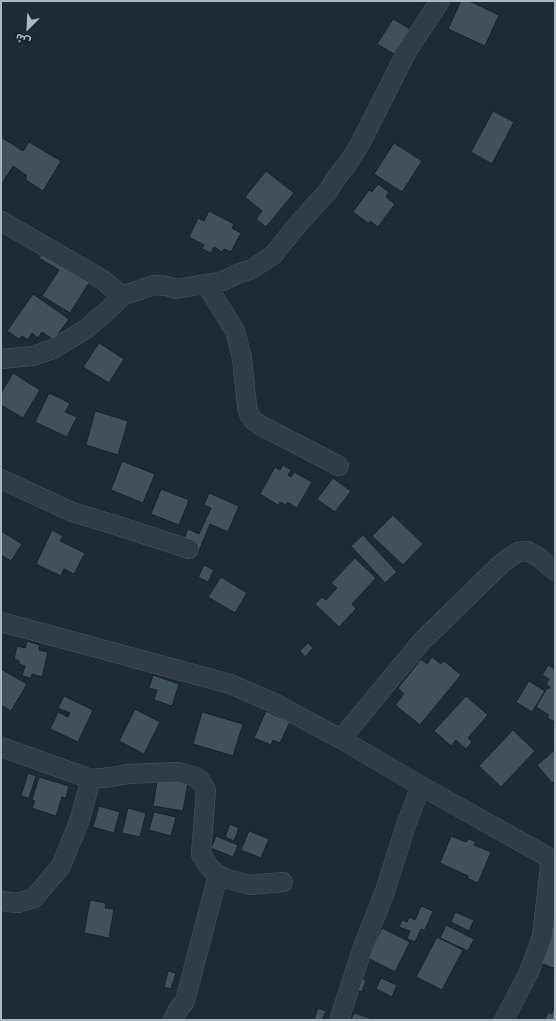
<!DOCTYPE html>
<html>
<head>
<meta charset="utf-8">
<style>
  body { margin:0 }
  #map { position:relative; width:556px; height:1021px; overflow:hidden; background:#1e2a36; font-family:Overpass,"Noto Sans Arabic",sans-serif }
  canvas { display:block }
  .frame { position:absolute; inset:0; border:2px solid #aab7c4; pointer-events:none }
  .north { position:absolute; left:8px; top:8px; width:40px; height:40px; -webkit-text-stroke:3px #17212b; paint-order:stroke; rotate:204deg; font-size:11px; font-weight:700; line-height:16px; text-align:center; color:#aab7c4 }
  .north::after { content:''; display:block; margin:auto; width:14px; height:18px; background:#aab7c4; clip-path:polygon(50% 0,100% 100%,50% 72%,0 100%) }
</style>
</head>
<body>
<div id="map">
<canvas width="556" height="1021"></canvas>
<div class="frame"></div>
<div class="north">ش</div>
</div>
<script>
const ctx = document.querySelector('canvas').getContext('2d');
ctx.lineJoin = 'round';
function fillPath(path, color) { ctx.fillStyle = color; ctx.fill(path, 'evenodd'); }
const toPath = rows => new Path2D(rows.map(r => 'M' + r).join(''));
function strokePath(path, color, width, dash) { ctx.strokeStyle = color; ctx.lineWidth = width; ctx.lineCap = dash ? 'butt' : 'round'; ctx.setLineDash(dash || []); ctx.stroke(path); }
const building = toPath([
  [461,1,469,1,499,15,485,46,448,29,461,1],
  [393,19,410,29,394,54,377,44,393,19],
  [493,111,514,122,492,164,471,152,493,111],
  [1,137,23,151,29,142,61,161,43,191,26,180,26,175,13,166,1,185,1,137],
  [394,143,422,161,402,192,374,174,394,143],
  [266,171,294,193,266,227,256,219,262,211,245,197,266,171],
  [378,184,389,192,386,197,395,204,378,227,370,221,369,224,353,212,369,190,372,192,378,184],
  [209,211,234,224,232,228,241,233,231,252,224,249,222,252,214,247,211,253,202,249,204,245,189,237,198,218,204,221,209,211],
  [45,249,92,278,70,313,42,296,59,270,39,258,45,249],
  [33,294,69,319,54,340,42,332,38,338,32,333,28,340,22,336,19,339,7,331,33,294],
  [99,343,124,359,109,383,83,367,99,343],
  [13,373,40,390,23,418,1,405,1,393,13,373],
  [49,393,70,403,65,412,77,417,67,437,35,422,49,393],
  [95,411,128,421,118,455,86,445,95,411],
  [122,461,155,474,143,503,111,490,122,461],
  [283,465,291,470,288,475,291,477,294,472,312,482,297,508,287,502,286,505,280,502,278,505,260,494,275,467,280,470,283,465],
  [333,478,351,491,335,512,317,499,333,478],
  [161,489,189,500,179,525,151,514,161,489],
  [209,493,239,506,228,532,210,524,199,551,182,543,188,529,199,534,211,508,204,505,209,493],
  [393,515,423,544,403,565,372,536,393,515],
  [52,530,63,536,60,541,85,553,74,574,64,569,61,576,36,564,52,530],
  [1,531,22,544,11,561,1,555,1,531],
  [363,535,397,572,385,583,351,546,363,535],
  [355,558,376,578,352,604,356,609,339,627,315,604,322,597,326,600,337,588,331,583,355,558],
  [204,565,214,570,208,582,198,577,204,565],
  [221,577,247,593,235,613,208,597,221,577],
  [27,641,40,645,39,650,48,652,42,677,32,674,31,678,22,676,25,666,19,664,19,661,14,659,17,646,25,648,27,641],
  [308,643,313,648,305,657,300,651,308,643],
  [432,657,441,664,444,661,461,675,420,725,395,705,404,694,398,688,421,659,427,664,432,657],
  [548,665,555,669,555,722,547,718,549,715,536,707,547,688,549,689,550,687,546,684,549,679,542,675,548,665],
  [1,669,27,684,11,711,1,705,1,669],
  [153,675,179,684,172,706,154,700,157,690,149,688,153,675],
  [529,681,545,691,532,712,516,702,529,681],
  [64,696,93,710,78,742,50,729,58,712,68,717,70,713,58,708,64,696],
  [466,696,488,715,468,738,472,742,466,749,456,740,451,746,434,731,466,696],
  [135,709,160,722,144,754,119,741,135,709],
  [266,711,290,722,280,743,273,740,271,745,254,738,266,711],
  [202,712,243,724,233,756,193,744,202,712],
  [513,730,535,751,501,787,479,766,513,730],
  [555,750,555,781,552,783,537,765,555,750],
  [28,773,36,776,29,798,21,796,28,773],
  [158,776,188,782,183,811,153,806,158,776],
  [39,777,69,786,66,798,62,797,56,816,32,808,35,801,32,800,39,777],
  [99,806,120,812,114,833,93,827,99,806],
  [128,808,146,813,140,837,122,833,128,808],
  [154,812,176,817,171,836,149,830,154,812],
  [230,824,239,828,234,841,225,837,230,824],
  [249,831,269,839,261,858,241,850,249,831],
  [216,836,238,845,233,857,211,848,216,836],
  [451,836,466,842,469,839,476,842,474,845,491,852,478,883,467,878,468,876,440,863,451,836],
  [90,900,106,903,105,908,114,909,109,938,84,933,90,900],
  [421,906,433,911,425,930,421,929,415,942,407,939,410,931,399,927,402,920,407,922,409,917,415,920,421,906],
  [455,912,474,920,469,931,451,922,455,912],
  [446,925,474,939,468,951,440,938,446,925],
  [552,926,555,927,555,967,553,968,538,962,552,926],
  [382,928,410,942,395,972,368,958,382,928],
  [437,937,463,950,442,990,416,977,437,937],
  [168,971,176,973,171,989,164,987,168,971],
  [358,978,366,980,362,992,354,989,358,978],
  [381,978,397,985,392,997,376,989,381,978],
  [554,1007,555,1007,555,1020,545,1020,548,1012,552,1014,554,1007],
  [318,1008,326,1011,322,1020,314,1020,318,1008],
  [354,1013,375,1020,351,1020,354,1013]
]);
fillPath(building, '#40505e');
strokePath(building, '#19232d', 1);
const street = toPath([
  [1,221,103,280,122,296],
  [206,284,235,331,242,358,247,406,249,414,253,420,258,424,339,466],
  [1,359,33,356,53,349,86,329,109,309,122,296,154,285,167,286,176,289,223,281,240,273,252,269,273,255,299,223,328,191,336,178,346,166,360,144,407,51,440,1],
  [1,479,72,512,112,524,189,549],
  [1,622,230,684,274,703,341,739,421,786,555,861],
  [341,739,421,642,502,563,518,552,527,551,540,558,555,571],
  [1,747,91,779,112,777,127,774,179,772,193,776,200,780,206,790,201,854,209,867,218,875,228,879,249,885,283,882],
  [1,901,18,903,34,898,61,866,79,822,91,779],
  [173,1020,178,1010,185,1001,218,875],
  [339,1020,363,947,384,894,406,825,421,786],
  [504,1020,529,972,542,937,551,858]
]);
strokePath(street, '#4c5762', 20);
strokePath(street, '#313c47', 19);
</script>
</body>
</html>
